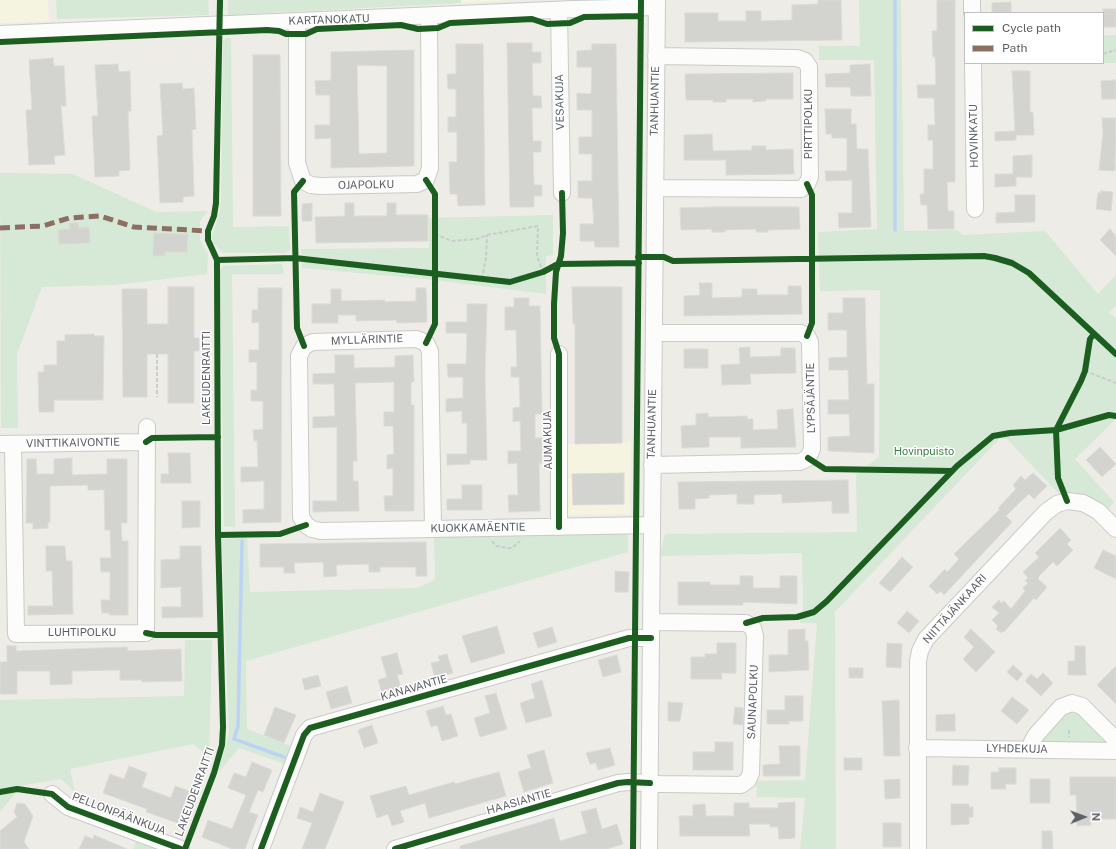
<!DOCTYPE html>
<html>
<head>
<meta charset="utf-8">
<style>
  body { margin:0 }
  #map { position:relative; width:1116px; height:849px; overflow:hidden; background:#edece7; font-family:"Public Sans",sans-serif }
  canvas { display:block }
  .legend { position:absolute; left:964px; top:12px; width:140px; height:52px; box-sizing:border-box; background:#fff; border:1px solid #bebfc1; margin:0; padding:5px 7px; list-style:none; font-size:12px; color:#5d5f65 }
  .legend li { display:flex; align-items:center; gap:8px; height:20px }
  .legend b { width:20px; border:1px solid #bebfc1 }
  .north { position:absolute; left:1064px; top:797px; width:40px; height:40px; -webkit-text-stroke:3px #fff; paint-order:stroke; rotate:89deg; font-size:11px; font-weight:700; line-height:16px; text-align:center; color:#5d5f65 }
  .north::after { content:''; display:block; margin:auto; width:14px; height:18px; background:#5d5f65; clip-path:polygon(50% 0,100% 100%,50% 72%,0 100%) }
</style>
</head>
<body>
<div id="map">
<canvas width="1116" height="849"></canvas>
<ul class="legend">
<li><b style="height:5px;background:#1b5e20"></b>Cycle path</li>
<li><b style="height:5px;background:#8d6e63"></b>Path</li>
</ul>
<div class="north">N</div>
</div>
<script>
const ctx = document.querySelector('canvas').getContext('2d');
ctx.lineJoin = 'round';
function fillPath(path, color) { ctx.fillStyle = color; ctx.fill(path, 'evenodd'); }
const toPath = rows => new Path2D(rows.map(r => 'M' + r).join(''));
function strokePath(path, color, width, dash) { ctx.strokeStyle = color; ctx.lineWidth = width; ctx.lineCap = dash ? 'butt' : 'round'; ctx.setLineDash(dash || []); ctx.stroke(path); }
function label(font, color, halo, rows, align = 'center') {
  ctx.font = font + ' "Public Sans",sans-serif'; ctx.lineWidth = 3; ctx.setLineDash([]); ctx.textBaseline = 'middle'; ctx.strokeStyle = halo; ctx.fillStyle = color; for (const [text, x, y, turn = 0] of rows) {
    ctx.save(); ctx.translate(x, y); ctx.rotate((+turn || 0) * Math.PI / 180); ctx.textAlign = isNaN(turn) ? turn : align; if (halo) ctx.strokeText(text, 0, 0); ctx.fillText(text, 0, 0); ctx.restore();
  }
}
fillPath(toPath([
  [0,0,48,0,49,21,0,23],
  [461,0,520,0,461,3],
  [631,442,630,514,566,515,565,444]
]), '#f5f4e1');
fillPath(toPath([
  [56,0,208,0,209,15,57,19],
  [228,0,461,0,461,3,228,15],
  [859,0,901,0,904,231,956,230,963,235,1045,231,1098,294,1116,275,1116,305,1109,312,1116,319,1116,419,1075,459,1114,502,1106,511,1061,496,1007,439,1000,438,835,612,836,849,800,849,805,798,757,797,756,781,805,780,817,623,800,623,803,609,802,553,660,556,665,534,857,532,856,474,879,457,880,290,820,291,818,232,877,229,874,60,819,60,819,46,860,46],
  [1103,35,1116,35,1116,63,1103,63],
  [226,38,231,38,233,227,289,226,290,250,285,253,223,253,213,243,212,236,219,215,221,202,223,42],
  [0,173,73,174,156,212,208,211,200,221,200,240,208,254,207,274,114,285,42,287,17,354,18,428,1,428],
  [553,215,553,255,546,256,546,294,425,279,302,268,301,249,429,248,429,218],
  [282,264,284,274,232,274,235,527,224,526,220,270,223,266],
  [628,532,628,552,246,661,247,729,293,747,285,764,239,748,218,773,229,733,222,539,247,538,250,592,417,588,435,580,434,534],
  [185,640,212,640,209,756,193,744,70,769,75,792,61,779,25,785,14,795,0,812,0,700,184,696],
  [1077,710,1107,741,1106,743,1042,742,1041,741,1063,713],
  [137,839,161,849,133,849]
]), '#d6e8d6');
strokePath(toPath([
  [895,0,895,230],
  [242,541,238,726,234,739,284,757]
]), '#bdd3f5', 3.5);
const building = toPath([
  [818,0,841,0,842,40,685,42,685,13,718,13,718,21,746,21,746,11,761,11,761,21,792,20,792,5,818,4,818,0],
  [937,0,955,0,955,182,947,182,948,211,954,211,954,229,928,229,927,205,921,205,920,194,924,194,924,169,933,169,933,140,928,140,928,125,935,125,934,98,918,98,917,85,936,85,935,57,933,57,932,31,937,31,937,0],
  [1011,2,1011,13,992,13,992,3,1011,2],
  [1103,9,1116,9,1116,27,1103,27,1103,9],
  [507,43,532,43,532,52,541,52,541,63,532,63,533,96,541,96,542,108,532,108,533,141,541,141,541,152,533,152,534,185,542,185,542,196,534,196,534,207,510,207,507,43],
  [456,44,483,44,485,205,458,206,457,194,450,194,449,162,457,162,457,132,448,132,448,117,456,117,456,89,448,89,447,74,456,74,456,44],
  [592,44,616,44,619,247,595,247,594,241,580,241,580,224,594,224,592,198,578,198,578,181,592,181,592,154,579,154,579,137,592,137,592,110,577,110,577,93,591,94,592,67,577,67,577,51,592,50,592,44],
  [414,50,414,166,331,168,331,138,315,139,315,125,330,125,330,95,316,95,315,81,331,80,331,52,414,50],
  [357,65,387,66,387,153,359,154,357,65],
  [253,55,280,55,281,216,253,216,253,55],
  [53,58,54,66,64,66,66,106,61,106,65,155,54,156,55,164,29,165,26,110,32,110,29,60,53,58],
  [118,64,119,72,130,71,131,111,128,111,130,170,119,171,119,176,95,177,92,116,98,116,95,65,118,64],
  [870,64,871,96,851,96,850,87,826,87,825,74,850,73,850,65,870,64],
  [1012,71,1030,71,1030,112,1033,112,1034,135,1016,135,1016,140,995,141,995,132,1015,131,1012,71],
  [793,73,793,99,766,99,766,101,753,102,753,99,726,99,726,102,713,102,713,100,686,100,685,74,793,73],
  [1116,80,1116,99,1102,99,1101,81,1116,80],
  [182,83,183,89,194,88,196,129,192,130,194,196,183,197,183,202,160,203,157,136,163,135,160,84,182,83],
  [825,109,851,109,851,124,856,124,857,149,868,149,871,227,839,228,838,213,852,213,852,180,826,181,825,171,847,171,847,138,832,138,832,134,826,134,825,109],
  [1102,118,1116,118,1115,171,1099,170,1103,134,1102,118],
  [712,134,713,151,752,150,752,146,766,146,766,150,793,149,794,174,726,175,726,160,684,160,684,135,712,134],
  [1032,155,1032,177,1016,177,1016,186,995,187,995,174,1013,174,1013,156,1032,155],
  [1101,191,1113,192,1111,211,1096,209,1098,193,1101,193,1101,191],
  [1015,195,1035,195,1035,222,996,223,996,213,1015,212,1015,195],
  [312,203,312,221,302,221,302,204,312,203],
  [345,203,354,203,354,216,387,216,387,203,396,203,396,215,428,215,428,241,316,243,315,217,345,216,345,203],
  [712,207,799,207,800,229,768,230,768,232,756,232,756,229,725,230,725,232,712,232,712,229,681,230,680,208,712,207],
  [69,223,78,223,79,228,89,227,90,243,59,244,58,230,70,229,69,223],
  [1110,229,1116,236,1116,256,1100,240,1110,229],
  [154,233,188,234,187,252,165,252,165,256,153,256,154,233],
  [699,283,712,283,712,298,742,297,742,289,757,289,757,295,788,295,788,286,801,286,802,314,684,316,684,296,700,295,699,283],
  [168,287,194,287,194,338,199,338,199,351,194,351,194,403,168,403,168,354,147,354,147,397,123,397,122,289,147,289,147,324,168,324,168,287],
  [572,287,622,287,622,443,575,444,575,324,573,324,572,287],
  [258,288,282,288,281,522,243,523,243,510,264,509,264,481,241,482,241,467,258,467,257,441,254,441,253,430,263,429,263,401,251,401,251,390,257,390,257,362,249,362,249,350,259,350,259,322,252,323,252,310,258,310,258,288],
  [416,288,426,288,427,322,397,323,397,320,356,321,356,315,338,315,338,323,312,323,312,304,331,304,331,289,341,289,341,301,385,300,385,302,416,301,416,288],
  [514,298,529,298,529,306,540,306,542,414,535,414,535,438,542,438,542,463,539,463,540,511,509,512,508,495,518,495,517,463,508,464,508,451,521,451,520,421,513,422,513,408,520,407,519,377,511,377,511,367,517,367,516,330,505,330,505,307,514,307,514,298],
  [843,298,865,298,867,384,874,384,874,453,828,451,828,437,850,436,849,414,828,414,828,400,849,400,848,370,829,370,829,358,847,357,847,330,828,330,828,313,843,313,843,298],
  [467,304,487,304,485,377,487,460,470,460,470,464,447,465,447,454,467,454,467,423,462,423,462,411,446,412,446,399,463,398,463,377,448,377,447,364,466,364,467,333,446,333,446,322,467,322,467,304],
  [94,334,94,336,104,336,103,400,54,400,54,412,39,412,38,372,44,372,44,365,57,365,57,341,65,341,65,335,94,334],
  [750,347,750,357,781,356,781,348,795,348,796,373,750,374,751,384,722,385,721,365,740,364,739,348,750,347],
  [684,349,708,349,708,368,684,368,684,349],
  [335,355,354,355,354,368,395,367,395,356,413,355,414,382,411,382,411,405,414,405,414,511,385,511,384,496,393,496,393,468,387,469,387,455,394,454,393,426,384,426,384,412,394,412,394,382,355,383,357,461,353,461,353,481,358,481,359,511,313,512,313,501,337,501,337,427,313,428,313,417,335,416,334,384,313,384,313,374,335,373,335,355],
  [793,409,796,447,741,448,741,437,709,437,709,447,682,448,681,426,696,425,696,414,708,413,708,417,747,416,747,419,753,419,753,430,778,429,777,410,793,409],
  [1100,447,1116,464,1102,477,1086,460,1100,447],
  [168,453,190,453,191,483,161,483,161,474,169,474,168,453],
  [72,458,72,475,107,474,107,459,127,459,127,523,121,523,122,541,128,541,128,615,109,615,110,613,102,613,101,600,110,600,110,572,101,572,100,558,111,558,110,530,105,530,104,490,88,490,88,485,50,486,50,522,48,522,48,528,33,529,33,523,26,523,27,459,36,459,37,474,54,474,54,459,72,458],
  [624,473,624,504,573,505,572,474,624,473],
  [1033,473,1047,486,1034,499,1029,494,1020,502,1006,516,1012,522,944,595,941,591,937,594,929,586,945,569,947,572,959,559,954,554,1000,509,998,508,1016,489,1013,485,1021,476,1025,480,1033,473],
  [848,480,849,513,832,513,832,501,782,503,782,494,754,495,754,504,737,504,737,494,709,495,709,498,695,499,695,509,679,509,678,482,848,480],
  [462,485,482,485,482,510,447,510,447,499,462,499,462,485],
  [182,501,200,501,200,527,182,528,182,501],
  [1060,528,1071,540,1067,544,1073,550,1057,566,1053,562,1039,576,1038,579,1047,587,1036,600,1034,598,1004,632,1003,631,1001,633,996,629,998,626,992,620,999,613,992,607,999,600,1001,603,1004,601,1011,609,1025,591,1023,588,1028,583,1025,581,1028,578,1023,572,1039,557,1035,553,1060,528],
  [426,542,427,576,416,576,416,567,380,567,380,572,369,572,369,564,336,565,337,576,324,577,323,562,294,563,295,573,284,573,284,567,260,567,260,544,426,542],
  [46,546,65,546,66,561,72,561,73,614,28,615,28,606,53,606,52,571,46,571,46,546],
  [180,546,201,546,203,617,162,618,162,607,181,607,181,587,161,588,161,560,180,559,180,546],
  [1103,550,1116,556,1116,579,1094,568,1103,550],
  [902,557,913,567,890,592,879,583,902,557],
  [615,571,629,572,628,592,615,592,615,571],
  [740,576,753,576,753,588,780,588,780,576,797,576,797,604,743,602,743,605,678,605,678,582,710,582,710,585,740,585,740,576],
  [907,611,919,621,909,633,897,623,907,611],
  [497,626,505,653,471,663,462,636,497,626],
  [552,627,557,642,538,648,533,633,552,627],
  [805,629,805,641,808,641,809,670,769,672,769,655,788,655,788,630,805,629],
  [971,629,995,652,976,672,963,659,974,647,964,637,971,629],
  [717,643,736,643,736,673,721,673,722,679,691,679,691,657,705,657,705,654,717,654,717,643],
  [887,643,902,644,901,668,886,667,887,643],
  [7,646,16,646,16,651,127,647,128,651,181,649,182,681,142,682,142,680,120,680,120,670,72,671,72,684,50,685,50,671,17,671,17,694,0,694,0,662,7,662,7,646],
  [1075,646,1085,646,1086,675,1068,675,1068,661,1075,661,1075,646],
  [397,653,403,674,397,675,401,687,382,693,378,680,387,677,381,657,397,653],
  [447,654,453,673,435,678,431,663,440,661,438,656,447,654],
  [617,655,621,672,603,677,598,660,617,655],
  [1013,665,1023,674,1017,681,1007,672,1013,665],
  [1116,666,1116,704,1097,685,1116,666],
  [849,668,863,668,863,678,849,678,849,668],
  [1043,673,1053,683,1041,696,1025,681,1031,674,1037,679,1043,673],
  [318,675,321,686,305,690,302,679,318,675],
  [542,680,552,716,526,723,520,703,535,698,531,684,542,680],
  [347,686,352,703,331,709,326,692,347,686],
  [496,693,507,729,480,737,474,718,490,713,485,696,496,693],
  [785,696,803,696,803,721,789,721,789,724,767,724,767,710,785,710,785,696],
  [1012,697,1029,710,1017,724,1001,711,1012,697],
  [899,700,900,756,884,756,882,701,899,700],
  [668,702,683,703,680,721,668,721,668,702],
  [443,706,446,715,451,714,458,736,442,741,437,725,431,727,426,711,443,706],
  [275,707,296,715,284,743,264,735,275,707],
  [735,707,743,708,743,725,733,724,735,707],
  [955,714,955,731,936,731,936,715,955,714],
  [372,725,378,743,364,748,358,730,372,725],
  [715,742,733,742,733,770,693,770,693,752,715,752,715,742],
  [779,746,800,746,800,776,763,776,763,765,780,764,779,746],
  [610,748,615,765,598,770,596,763,590,764,586,753,610,748],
  [544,750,553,783,524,792,518,772,531,768,527,755,544,750],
  [844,758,862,758,862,770,844,770,844,758],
  [252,762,272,770,263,792,258,790,249,812,258,815,245,849,232,849,202,837,208,820,232,829,246,795,228,788,234,773,246,777,252,762],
  [953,765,969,766,968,785,952,785,953,765],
  [129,766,147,773,142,787,171,798,175,786,189,791,178,823,146,812,147,809,103,793,110,774,124,779,129,766],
  [999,768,1016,768,1016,784,1005,784,1006,789,991,789,991,772,999,772,999,768],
  [499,772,506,796,429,818,425,803,400,811,404,822,392,826,388,814,377,818,370,796,406,786,409,795,454,782,455,784,499,772],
  [1070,777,1116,777,1116,819,1091,819,1091,825,1077,826,1076,795,1070,795,1070,777],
  [900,779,900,798,885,799,884,780,900,779],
  [1030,779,1050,779,1050,803,1030,803,1030,779],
  [320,793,344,802,325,849,302,849,312,823,297,818,300,807,313,812,320,793],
  [795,802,795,838,779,839,778,827,770,827,770,824,749,824,750,836,680,836,679,816,693,816,693,805,705,804,706,816,734,816,734,803,749,803,749,808,778,808,778,803,795,802],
  [17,803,25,804,33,816,24,842,29,849,0,849,0,831,17,817,14,812,17,803],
  [951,804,969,804,969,807,973,807,973,817,969,817,969,824,951,825,951,804],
  [596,808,602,829,617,824,623,844,607,849,460,849,460,846,554,818,560,841,587,833,581,812,596,808],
  [883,823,901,823,901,847,883,847,883,823],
  [1042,831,1052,831,1053,849,1042,849,1042,831],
  [94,835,127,849,79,849,85,836,93,839,94,835]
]);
fillPath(building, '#d3d3d0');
strokePath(building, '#dcdbd6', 1);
const minor = toPath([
  [972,0,972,13],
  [559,10,562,193],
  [297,21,297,163,303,181,311,185,320,186,417,184,426,180,430,168,429,16],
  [0,34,574,9,657,7],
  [973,63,975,209],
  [655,188,801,189,807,184,810,177,809,67,805,61,797,58,656,56],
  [559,354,559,527],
  [0,444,146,442],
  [13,445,16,634,146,633,147,427],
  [652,465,800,462,808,458,812,449,810,342,807,336,801,333,654,333],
  [433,529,430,351,426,343,417,339,313,342,304,346,299,356,301,517,306,525,312,529,321,531,651,525],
  [917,748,1116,751],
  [1032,749,1032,742,1036,735,1061,707,1072,703,1082,706,1116,740],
  [52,794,68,807,181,849],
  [261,849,304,735,310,728,629,638,651,638],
  [395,849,618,783,628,782,660,784,741,785,748,780,751,773,755,636,753,628,746,623,651,622],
  [649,849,657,0],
  [918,849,918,661,920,651,926,639,1046,512,1057,504,1067,501,1083,503,1098,511,1116,529]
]);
strokePath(minor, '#cacac9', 18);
strokePath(toPath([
  [1103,54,1116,50],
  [435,234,452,241,477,239,487,235,538,226,537,256,543,272],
  [482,279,486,258,487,235],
  [157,354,157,397],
  [1085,371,1116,383],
  [492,541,496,546,508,548,512,548,520,541],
  [1069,730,1069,737],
  [0,792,17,789,38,792]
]), '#c9cdcb', 2, [4, 2]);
strokePath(minor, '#fcfcfb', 16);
strokePath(toPath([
  [0,228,43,226,69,218,100,216,134,227,208,231]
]), '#8d6e63', 5, [10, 5]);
strokePath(toPath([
  [0,42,267,30,279,31,286,34,306,34,317,29,401,25,418,29,438,28,450,23,532,19,547,24,570,23,584,17,641,16],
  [303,181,294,192,297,328,304,346],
  [807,184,812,195,812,323,807,336],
  [638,257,664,257,673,261,984,256,995,258,1012,263,1029,273,1116,354],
  [217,260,295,258,510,282,543,272,558,264,639,263],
  [426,343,435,324,435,194,426,180],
  [146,442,152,438,218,437],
  [808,458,825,469,952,471],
  [1067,501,1058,478,1056,430,1081,381,1085,371,1090,339,1094,334],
  [559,527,559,354,554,338,554,304,556,272,561,256,563,233,562,193],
  [218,535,280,534,306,525],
  [746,623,763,618,797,617,814,612,827,601,957,466,993,436,1010,433,1056,430,1109,415,1116,416],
  [146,633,156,635,220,635],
  [0,792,17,789,52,794,68,807,181,849],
  [185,849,214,773,222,745,223,727,218,535,217,260,208,240,208,231,214,216,216,203,220,0],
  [261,849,304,735,310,728,629,638,651,638],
  [395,849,618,783,628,782,650,783],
  [633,849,641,0]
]), '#1b5e20', 6);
label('11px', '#5d5f65', '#fff', [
  ["KARTANOKATU",329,20,-2],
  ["TANHUANTIE",655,101,-89],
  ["VESAKUJA",560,102,-91],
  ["PIRTTIPOLKU",809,124,-90],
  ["HOVINKATU",974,136,-91],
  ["OJAPOLKU",366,185,-1],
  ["MYLLÄRINTIE",367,340,-2],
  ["LAKEUDENRAITTI",207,378,-90],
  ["LYPSÄJÄNTIE",811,398,-91],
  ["TANHUANTIE",652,424,-89],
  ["AUMAKUJA",548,440,-91],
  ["VINTTIKAIVONTIE",73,443,-1],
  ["KUOKKAMÄENTIE",478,528,-1],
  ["NIITTÄJÄNKAARI",955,609,-48],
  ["LUHTIPOLKU",82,633],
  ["KANAVANTIE",414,688,-16],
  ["SAUNAPOLKU",753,702,-88],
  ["LYHDEKUJA",1017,749,1],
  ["LAKEUDENRAITTI",195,792,-70],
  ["HAASIANTIE",519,802,-16],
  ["PELLONPÄÄNKUJA",119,814,21]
]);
label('11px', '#388148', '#fff', [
  ["Hovinpuisto",924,452]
]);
</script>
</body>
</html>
